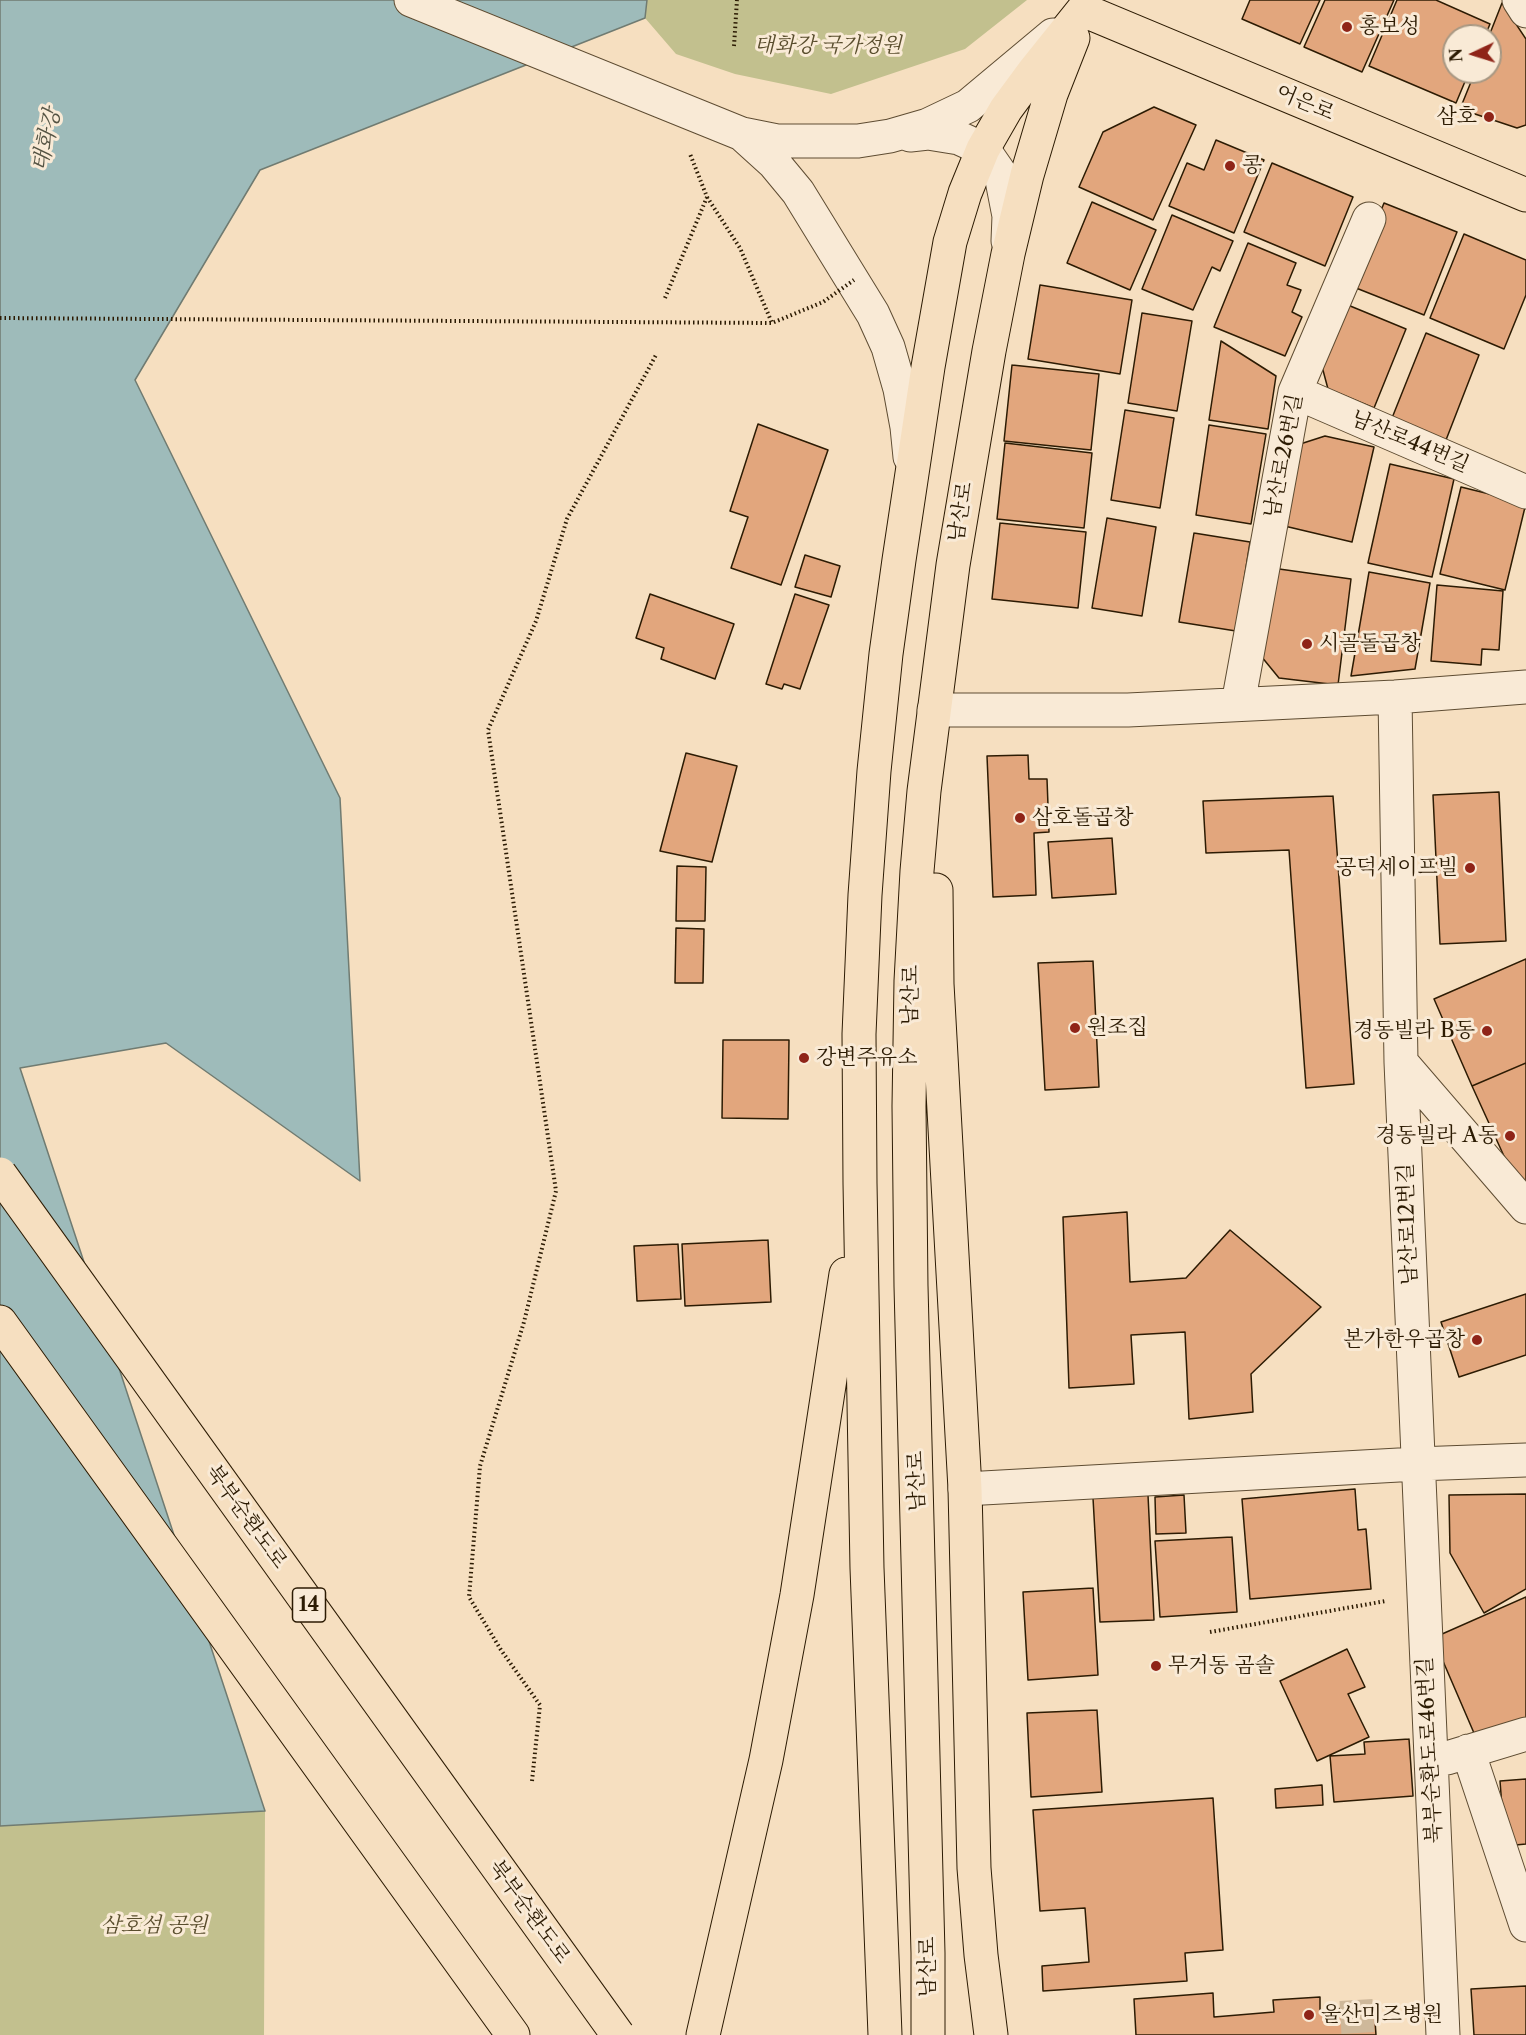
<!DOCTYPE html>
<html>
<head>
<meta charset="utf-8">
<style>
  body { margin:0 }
  #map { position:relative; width:1526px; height:2035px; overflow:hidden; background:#f6dfc0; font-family:"Libre Caslon Text",serif }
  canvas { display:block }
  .north { position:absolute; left:1442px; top:24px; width:60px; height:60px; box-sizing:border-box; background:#f9ead6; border:2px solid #a79782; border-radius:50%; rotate:266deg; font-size:16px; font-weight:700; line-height:24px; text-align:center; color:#2c1b03 }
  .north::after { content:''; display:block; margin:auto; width:21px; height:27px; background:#8f2418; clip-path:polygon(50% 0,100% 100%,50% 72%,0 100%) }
</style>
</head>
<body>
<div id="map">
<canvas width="1526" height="2035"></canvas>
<div class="north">N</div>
</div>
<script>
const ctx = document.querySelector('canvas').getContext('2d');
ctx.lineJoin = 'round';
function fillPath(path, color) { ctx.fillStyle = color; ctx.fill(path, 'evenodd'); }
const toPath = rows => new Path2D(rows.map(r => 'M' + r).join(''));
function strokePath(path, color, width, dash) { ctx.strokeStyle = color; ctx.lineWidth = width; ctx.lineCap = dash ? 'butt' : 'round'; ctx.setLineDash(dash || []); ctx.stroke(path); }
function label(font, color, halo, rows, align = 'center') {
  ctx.font = font + ' "Libre Caslon Text","Noto Serif KR",serif'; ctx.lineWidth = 6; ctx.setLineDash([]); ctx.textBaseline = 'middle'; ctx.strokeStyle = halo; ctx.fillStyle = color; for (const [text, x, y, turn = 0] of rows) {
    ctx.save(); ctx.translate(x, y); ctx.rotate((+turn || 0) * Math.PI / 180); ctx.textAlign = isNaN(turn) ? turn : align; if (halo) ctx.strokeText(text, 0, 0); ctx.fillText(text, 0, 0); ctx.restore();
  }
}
fillPath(toPath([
  [647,0,1027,0,965,49,831,94,735,74,676,54,645,18],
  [265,1811,264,2035,0,2035,0,1826]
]), '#c2c08e');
const water = toPath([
  [0,0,647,0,645,18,260,170,135,380,340,798,360,1181,166,1043,20,1068,265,1811,0,1826,0,0]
]);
fillPath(water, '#9ebbba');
strokePath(water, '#707b71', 1.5);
const building = toPath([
  [1250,0,1320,0,1300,44,1242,19,1250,0],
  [1325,0,1394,0,1362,72,1304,47,1325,0],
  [1397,0,1436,0,1490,24,1485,36,1454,36,1454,72,1469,72,1456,103,1369,66,1397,0],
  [1502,3,1526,39,1526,125,1517,128,1460,109,1475,72,1490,72,1489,36,1502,3],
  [1154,107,1196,125,1153,220,1079,187,1103,132,1154,107],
  [1216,140,1264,160,1234,233,1169,206,1187,163,1204,170,1216,140],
  [1272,163,1353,197,1325,266,1244,232,1272,163],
  [1092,202,1156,230,1130,290,1067,263,1092,202],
  [1384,203,1457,232,1424,315,1351,286,1384,203],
  [1172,215,1233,241,1220,271,1212,267,1193,310,1142,289,1172,215],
  [1464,234,1526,260,1526,295,1504,349,1430,318,1464,234],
  [1248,243,1296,263,1287,285,1301,290,1292,312,1302,317,1285,356,1214,327,1248,243],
  [1040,285,1132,300,1120,374,1028,359,1040,285],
  [1343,303,1406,329,1374,408,1328,389,1320,359,1343,303],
  [1142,313,1192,321,1177,411,1128,403,1142,313],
  [1426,333,1479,355,1446,440,1392,418,1426,333],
  [1221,341,1276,376,1268,429,1209,420,1221,341],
  [1012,365,1099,374,1091,450,1004,441,1012,365],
  [1125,410,1174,418,1160,508,1111,500,1125,410],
  [758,424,828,450,781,585,731,568,748,517,730,511,758,424],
  [1209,425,1266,434,1251,524,1196,515,1209,425],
  [1325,436,1374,447,1352,542,1276,524,1294,446,1325,436],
  [1005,443,1092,453,1084,528,997,519,1005,443],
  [1390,464,1454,479,1432,577,1368,563,1390,464],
  [1461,487,1526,503,1505,590,1440,574,1461,487],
  [1107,518,1156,527,1142,616,1092,608,1107,518],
  [1000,523,1086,532,1078,608,992,599,1000,523],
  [1194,533,1250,542,1236,631,1179,622,1194,533],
  [805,555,840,566,831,597,795,587,805,555],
  [1272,568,1351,579,1338,685,1279,678,1261,656,1272,568],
  [1369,572,1430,583,1415,669,1351,676,1369,572],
  [1437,585,1503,591,1499,650,1482,649,1481,665,1431,661,1437,585],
  [650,594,734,624,715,679,661,659,664,648,636,638,650,594],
  [795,594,829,605,800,689,784,684,782,689,766,684,795,594],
  [686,753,737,766,712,862,660,851,686,753],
  [1028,755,1029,779,1047,779,1049,832,1034,833,1036,895,993,897,987,756,1028,755],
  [1499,792,1506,941,1440,944,1433,795,1499,792],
  [1333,796,1354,1084,1306,1088,1289,850,1206,853,1203,801,1333,796],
  [1112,838,1116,894,1052,898,1048,842,1112,838],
  [677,866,706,867,705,921,676,921,677,866],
  [676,928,704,929,703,983,675,983,676,928],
  [1526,959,1526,1063,1472,1086,1434,999,1526,959],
  [1093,961,1099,1087,1045,1090,1038,963,1093,961],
  [723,1040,789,1040,788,1119,722,1118,723,1040],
  [1526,1063,1526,1186,1519,1189,1472,1086,1526,1063],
  [1127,1212,1130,1282,1186,1278,1230,1230,1321,1307,1251,1374,1253,1412,1189,1419,1185,1332,1131,1335,1134,1384,1069,1388,1063,1217,1127,1212],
  [768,1240,771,1302,685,1306,682,1244,768,1240],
  [678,1244,681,1299,637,1301,634,1246,678,1244],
  [1526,1294,1526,1355,1459,1377,1441,1322,1526,1294],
  [1355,1489,1358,1530,1366,1529,1371,1589,1250,1599,1242,1499,1355,1489],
  [1526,1494,1526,1589,1484,1613,1450,1553,1449,1495,1526,1494],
  [1148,1495,1154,1620,1100,1622,1093,1498,1148,1495],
  [1184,1495,1186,1533,1156,1534,1155,1497,1184,1495],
  [1232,1537,1237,1612,1160,1617,1155,1541,1232,1537],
  [1093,1588,1098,1675,1028,1680,1023,1592,1093,1588],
  [1526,1597,1526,1719,1477,1740,1433,1638,1526,1597],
  [1347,1649,1365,1687,1348,1694,1369,1737,1317,1761,1280,1681,1347,1649],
  [1097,1710,1102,1792,1031,1797,1027,1713,1097,1710],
  [1409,1739,1413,1796,1334,1802,1330,1756,1365,1754,1364,1742,1409,1739],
  [1526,1779,1526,1844,1505,1846,1500,1781,1526,1779],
  [1322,1785,1323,1805,1276,1808,1275,1789,1322,1785],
  [1213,1798,1223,1950,1185,1953,1187,1981,1043,1991,1042,1966,1089,1962,1085,1908,1040,1911,1033,1810,1213,1798],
  [1526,1986,1526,2035,1474,2035,1471,1989,1526,1986],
  [1213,1993,1214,2017,1274,2012,1273,2000,1320,1997,1320,2010,1374,2006,1376,2035,1136,2035,1134,1999,1213,1993]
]);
fillPath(building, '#e2a67d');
strokePath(building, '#2c1b03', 1.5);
strokePath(toPath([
  [1356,2000,1358,2035]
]), '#ceb89a', 33, [33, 16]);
const minor = toPath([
  [411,0,742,134,777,141,858,141,890,136,928,125,968,106,1053,35],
  [1519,0,1526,11],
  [742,134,774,163,798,192,873,314,888,347,900,389,907,427,910,457],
  [910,135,928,133,959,138,983,149,1001,175,1009,216,1008,241],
  [1295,392,1526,492],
  [1395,697,1401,1062,1443,2035],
  [1238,704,1295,392,1369,219],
  [934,710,1128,710,1395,697,1526,687],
  [1401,1062,1526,1207],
  [965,1489,1417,1464,1526,1460],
  [1468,1751,1526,1925],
  [1447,1758,1526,1734]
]);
const major = toPath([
  [1083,10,1526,195],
  [936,890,937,984,965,1489,974,1868,981,1955,991,2035],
  [0,1322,513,2035],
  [703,2035,766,1760,797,1595,846,1274],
  [885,2035,867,1568,860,1183,859,1034,865,895,874,771,886,654,899,560,928,367,950,242,965,193,983,149,1006,109,1034,71,1083,10],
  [928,2035,928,1953,911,1286,909,1106,911,981,917,871,924,791,953,565,989,351,1008,254,1027,175,1051,94,1073,38]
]);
strokePath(minor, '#5e4c32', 35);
strokePath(major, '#2c1b03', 35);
strokePath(toPath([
  [734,46,737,0],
  [707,197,740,248,772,323],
  [665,298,707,197,690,154],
  [1210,1632,1386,1601],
  [532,1781,540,1705,501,1650,469,1597,480,1466,524,1322,556,1191,488,730,536,621,567,519,656,355]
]), '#2c1b03', 4, [1.5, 3]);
strokePath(minor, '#f9ead6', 33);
strokePath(major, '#f6dfc0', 33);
const majorBridge = toPath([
  [0,1174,618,2035]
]);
strokePath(majorBridge, '#2c1b03', 35, []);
strokePath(toPath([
  [0,318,772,323,823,302,854,280]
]), '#2c1b03', 4, [1.5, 3]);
strokePath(majorBridge, '#f6dfc0', 33);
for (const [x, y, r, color] of [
  [1347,27,6,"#8f2418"],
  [1489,117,6,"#8f2418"],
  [1230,166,6,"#8f2418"],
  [1307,644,6,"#8f2418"],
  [1020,818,6,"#8f2418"],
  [1470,868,6,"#8f2418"],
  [1075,1028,6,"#8f2418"],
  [1487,1031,6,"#8f2418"],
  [804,1058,6,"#8f2418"],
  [1510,1136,6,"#8f2418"],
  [1477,1340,6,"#8f2418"],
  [1156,1666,6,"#8f2418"],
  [1309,2015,6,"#8f2418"]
]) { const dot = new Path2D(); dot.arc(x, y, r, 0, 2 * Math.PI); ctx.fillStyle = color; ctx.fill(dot); strokePath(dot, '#f9ead6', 2); }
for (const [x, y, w] of [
  [309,1605,33]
]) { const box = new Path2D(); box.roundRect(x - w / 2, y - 17, w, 34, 4.5); ctx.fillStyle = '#f9ead6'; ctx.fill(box); strokePath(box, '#2c1b03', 1.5); }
label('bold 20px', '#2c1b03', null, [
  ["14",309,1605]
]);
label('21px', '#2c1b03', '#f9ead6', [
  ["홍보성",1359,27],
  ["삼호",1477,117,"right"],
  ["콩",1242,166],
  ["시골돌곱창",1319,644],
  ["삼호돌곱창",1032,818],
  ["공덕세이프빌",1458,868,"right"],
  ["원조집",1087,1028],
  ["경동빌라 B동",1475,1031,"right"],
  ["강변주유소",816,1058],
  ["경동빌라 A동",1498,1136,"right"],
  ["본가한우곱창",1465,1340,"right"],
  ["무거동 곰솔",1168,1666],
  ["울산미즈병원",1321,2015]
], 'left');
label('italic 21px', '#594d2d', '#f9ead6', [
  ["태화강 국가정원",828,46],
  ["삼호섬 공원",154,1926]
]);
label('21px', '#2c1b03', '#f9ead6', [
  ["어은로",1305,103,23],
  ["남산로44번길",1410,442,23],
  ["남산로26번길",1284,456,-79],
  ["남산로",961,512,-81],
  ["남산로",911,995,-89],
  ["남산로12번길",1408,1224,-92],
  ["남산로",917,1481,-92],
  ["북부순환도로",246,1517,54],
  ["북부순환도로46번길",1430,1750,-93],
  ["북부순환도로",529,1912,54],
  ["남산로",928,1967,-90]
]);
label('italic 22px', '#545343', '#f9ead6', [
  ["태화강",47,140,-78]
]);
</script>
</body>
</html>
